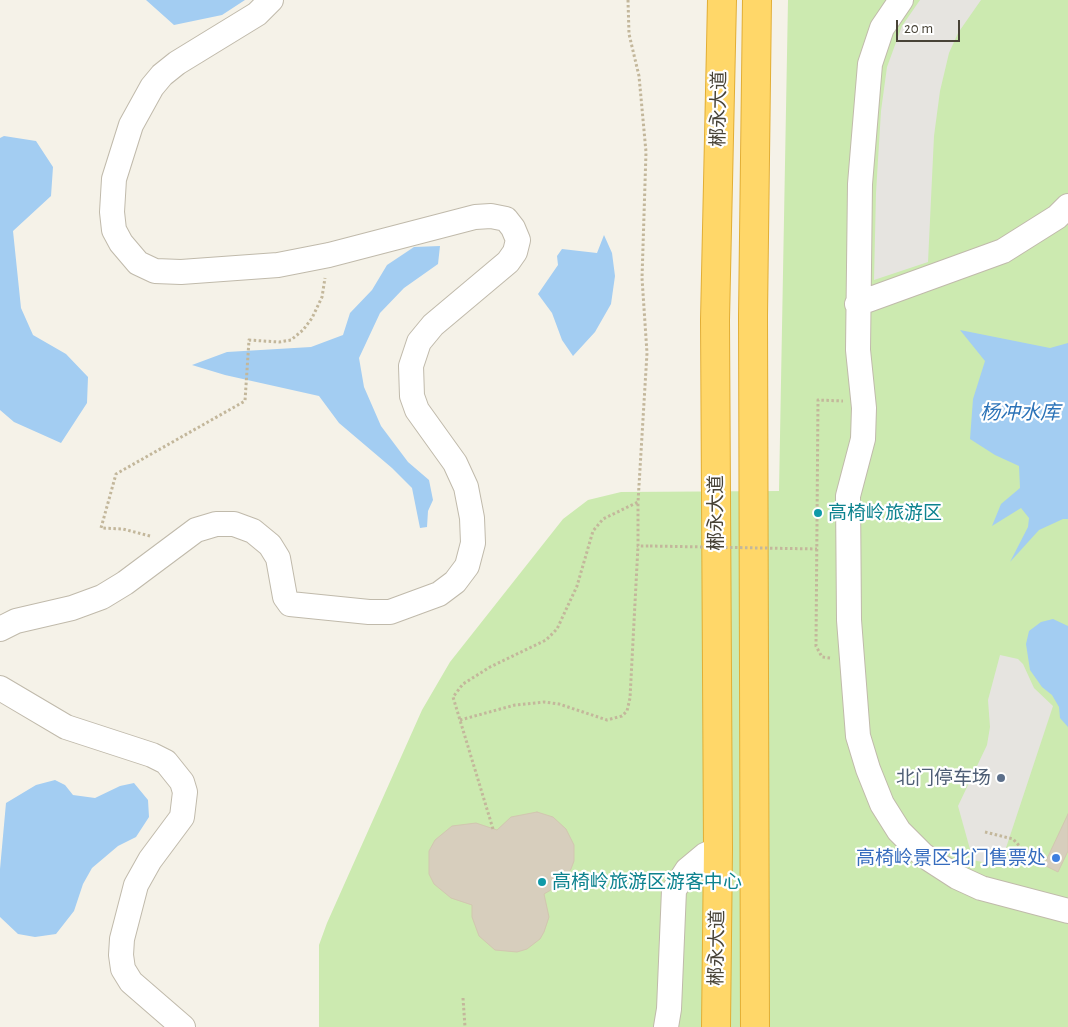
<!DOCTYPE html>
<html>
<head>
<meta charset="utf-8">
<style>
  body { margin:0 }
  #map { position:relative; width:1068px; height:1027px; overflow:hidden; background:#f5f2e8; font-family:"Alegreya Sans",sans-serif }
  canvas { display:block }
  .scale { position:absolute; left:896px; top:20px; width:64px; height:22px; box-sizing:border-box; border:2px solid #484337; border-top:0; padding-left:6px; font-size:15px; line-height:18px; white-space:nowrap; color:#484337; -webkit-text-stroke:4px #fff; paint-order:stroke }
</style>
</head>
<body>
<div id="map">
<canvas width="1068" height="1027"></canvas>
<div class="scale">20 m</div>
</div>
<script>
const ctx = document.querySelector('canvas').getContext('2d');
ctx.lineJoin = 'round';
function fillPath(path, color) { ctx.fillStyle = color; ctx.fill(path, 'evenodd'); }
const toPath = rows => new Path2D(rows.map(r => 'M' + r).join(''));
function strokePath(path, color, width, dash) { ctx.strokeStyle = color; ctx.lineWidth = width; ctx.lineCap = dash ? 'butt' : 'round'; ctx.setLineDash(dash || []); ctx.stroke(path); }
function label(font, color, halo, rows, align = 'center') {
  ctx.font = font + ' "Alegreya Sans","Noto Sans SC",sans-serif'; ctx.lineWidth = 4.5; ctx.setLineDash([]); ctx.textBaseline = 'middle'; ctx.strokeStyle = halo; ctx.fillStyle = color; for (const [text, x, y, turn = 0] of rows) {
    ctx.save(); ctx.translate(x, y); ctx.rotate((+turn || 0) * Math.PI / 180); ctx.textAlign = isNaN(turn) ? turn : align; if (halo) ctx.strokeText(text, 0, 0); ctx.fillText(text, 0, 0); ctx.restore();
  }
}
fillPath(toPath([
  [788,0,1068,0,1068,1027,319,1027,319,945,327,923,422,710,450,662,563,519,588,500,621,492,779,491]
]), '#cceab0');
fillPath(toPath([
  [920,0,981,0,958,33,949,53,940,91,934,136,928,262,874,280,876,193,881,111,887,67,902,26],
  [1000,655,1018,659,1023,664,1034,688,1053,706,1000,866,973,860,958,806,987,745,990,727,988,700]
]), '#e6e4e0');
fillPath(toPath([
  [146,0,245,0,222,15,174,25],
  [4,136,36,141,53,167,51,196,13,231,21,308,33,335,66,354,88,377,87,403,61,443,14,422,0,410,0,138],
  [604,235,612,253,615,276,611,304,595,332,573,356,562,340,552,313,538,294,558,265,557,256,562,249,597,253],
  [440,246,438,264,404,288,380,313,359,358,364,387,381,426,408,462,429,480,433,500,428,511,427,527,420,528,412,488,392,468,339,423,319,396,225,375,192,365,227,352,311,347,343,335,350,313,372,290,387,265,414,247],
  [960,330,1050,348,1068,343,1068,519,1063,519,1039,530,1010,562,1028,527,1029,518,1021,508,992,526,1001,504,1020,488,1019,466,995,455,970,439,973,399,985,361],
  [1053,619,1068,626,1068,727,1060,718,1059,707,1052,695,1042,687,1030,670,1026,644,1029,631,1041,622],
  [55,780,65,785,73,795,95,798,120,786,134,783,148,800,149,817,136,837,118,846,92,868,83,884,74,911,56,934,35,937,18,934,0,917,0,869,6,803,36,785]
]), '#a3cdf2');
const building = toPath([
  [537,812,553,817,566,829,574,845,574,861,571,869,561,884,544,894,549,917,544,932,540,939,527,949,517,952,495,950,479,936,472,917,472,905,451,898,434,884,429,874,429,851,435,840,452,826,476,823,497,830,511,817,537,812],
  [1068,814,1068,851,1058,872,1044,865,1068,814]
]);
fillPath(building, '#d7cebd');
strokePath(building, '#d2c7b0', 1);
const minor = toPath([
  [901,0,882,28,870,64,860,184,858,350,864,408,863,439,848,496,849,620,858,736,868,769,882,804,899,831,923,855,957,877,981,888,1068,911],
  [857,304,1003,251,1057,217,1068,206],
  [0,629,16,621,72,608,102,597,125,583,196,530,216,524,234,524,253,531,270,545,278,558,285,597,290,604,369,612,390,612,439,594,455,582,467,566,473,543,472,518,466,487,455,463,417,410,412,396,411,366,419,342,433,325,508,262,515,252,518,240,513,228,506,219,491,216,475,217,329,255,278,265,181,272,155,271,138,263,121,243,114,230,112,212,114,179,131,125,152,87,162,75,177,63,257,14,271,0],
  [0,688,66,727,152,755,166,762,182,782,185,792,182,817,150,860,136,885,122,939,121,955,123,969,131,982,183,1027],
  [666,1027,669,1009,674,890,687,870,705,855,718,849]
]);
const highway = toPath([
  [716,1027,718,849,715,320,722,0],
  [755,1027,753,316,757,0]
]);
strokePath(minor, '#c0baab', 26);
strokePath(highway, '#e2ae35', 30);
strokePath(toPath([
  [628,0,629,34,639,76,646,152,642,278,647,353,638,502],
  [150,536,123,529,101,528,116,474,245,401,249,340,279,342,291,340,303,330,312,318,322,297,325,278],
  [830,658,822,657,816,646,818,400,843,401],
  [460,720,515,705,544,702,559,704,607,720,622,716,627,711,630,698,638,546],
  [493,829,453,697,463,684,490,667,546,640,557,629,577,586,593,531,603,519,638,502,638,546,650,546],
  [985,832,1013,839,1025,852,1034,850],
  [463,998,465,1027]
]), '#c3b79b', 3, [2.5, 2.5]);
strokePath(minor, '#fff', 24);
strokePath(highway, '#ffd769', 28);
strokePath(toPath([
  [650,546,817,549]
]), '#c3b79b', 3, [2.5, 2.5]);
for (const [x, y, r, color] of [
  [818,513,5,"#0f9aa8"],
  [1001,778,5,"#5c6f8a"],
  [1056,858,5,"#3f7fe0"],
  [542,882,5,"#0f9aa8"]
]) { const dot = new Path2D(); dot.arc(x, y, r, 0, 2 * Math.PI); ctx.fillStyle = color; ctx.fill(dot); strokePath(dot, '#fff', 2); }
label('19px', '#484337', '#fff', [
  ["郴永大道",719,109,-89],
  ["郴永大道",716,513,-90],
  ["郴永大道",717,948,-89]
]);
label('19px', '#0d838f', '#fff', [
  ["高椅岭旅游区",828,513],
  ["高椅岭旅游区游客中心",552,882]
], 'left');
label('19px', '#4e5e75', '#fff', [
  ["北门停车场",991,778]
], 'right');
label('19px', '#366cbe', '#fff', [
  ["高椅岭景区北门售票处",1046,858]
], 'right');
label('italic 20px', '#2c73b8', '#fff', [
  ["杨冲水库",1020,413]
]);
</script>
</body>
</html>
